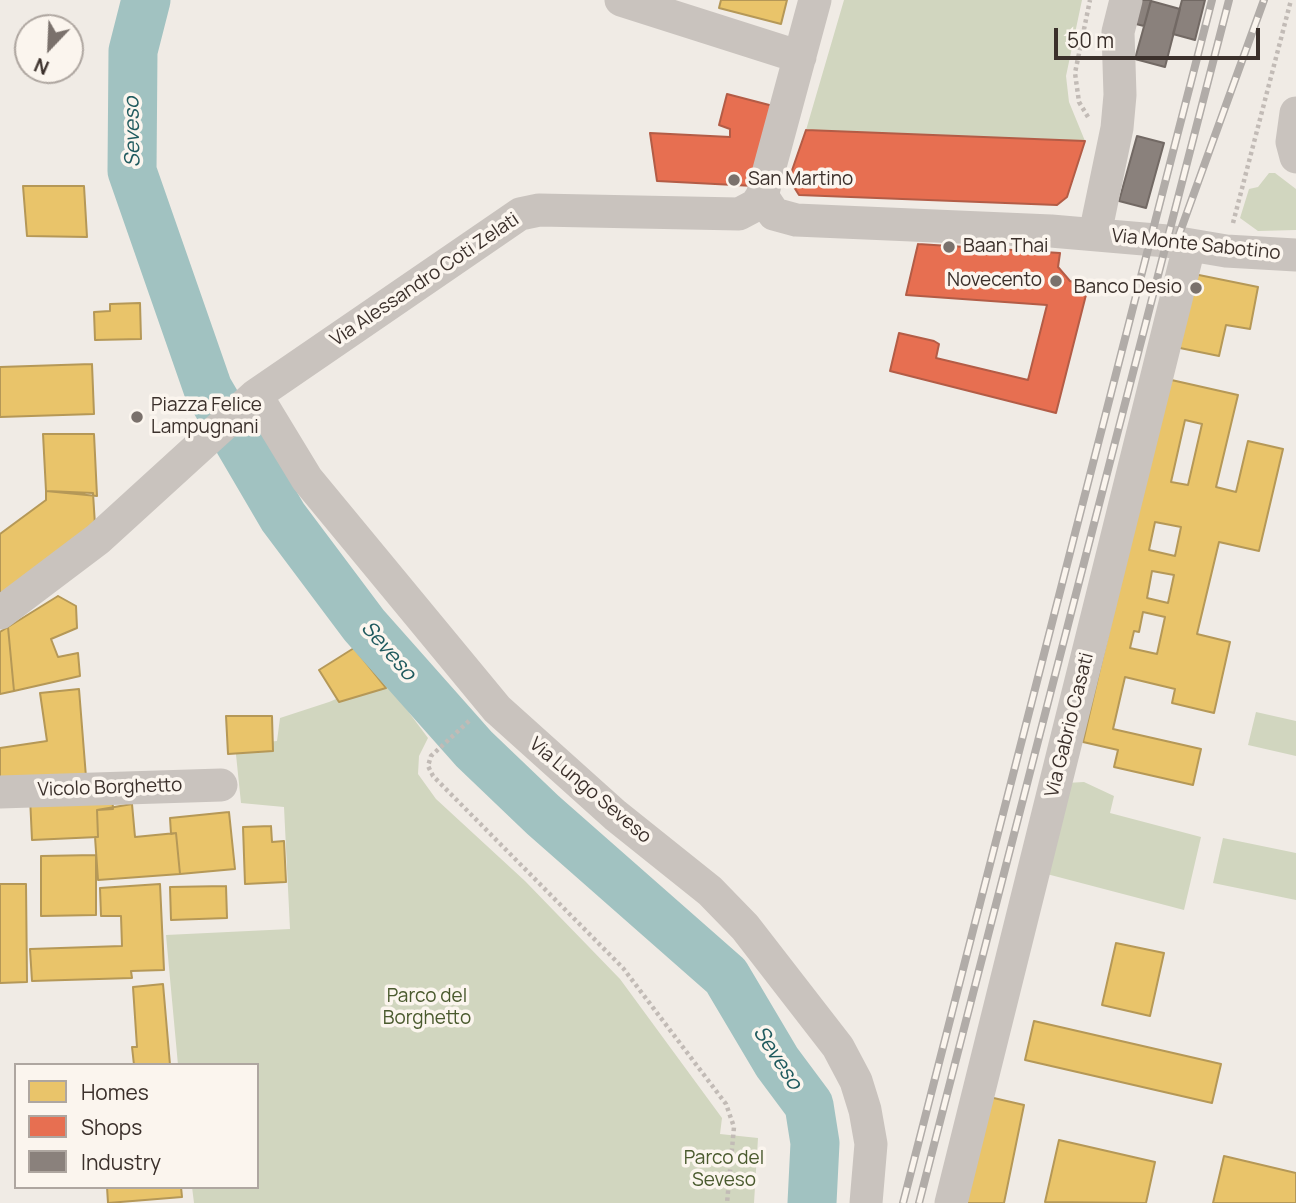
<!DOCTYPE html>
<html>
<head>
<meta charset="utf-8">
<style>
  body { margin:0 }
  #map { position:relative; width:1296px; height:1203px; overflow:hidden; background:#f0ebe5; font-family:Manrope,sans-serif }
  canvas { display:block }
  .legend { position:absolute; left:14px; top:1063px; width:245px; height:126px; box-sizing:border-box; background:#fbf5ee; border:2px solid #aea6a0; margin:0; padding:9px 12px; list-style:none; font-size:21px; color:#3b302b }
  .legend li { display:flex; align-items:center; gap:14px; height:35px }
  .legend b { width:35px; border:2px solid #aea6a0 }
  .north { position:absolute; left:14px; top:14px; width:70px; height:70px; box-sizing:border-box; background:#fbf5ee; border:2px solid #aea6a0; border-radius:50%; rotate:203deg; font-size:19px; font-weight:700; line-height:28px; text-align:center; color:#3b302b }
  .north::after { content:''; display:block; margin:auto; width:24px; height:32px; background:#7a716c; clip-path:polygon(50% 0,100% 100%,50% 72%,0 100%) }
  .scale { position:absolute; left:1054px; top:28px; width:206px; height:32px; box-sizing:border-box; border:4px solid #3b302b; border-top:0; padding-left:9px; font-size:21px; line-height:24px; white-space:nowrap; color:#3b302b; -webkit-text-stroke:5px #fbf5ee; paint-order:stroke }
</style>
</head>
<body>
<div id="map">
<canvas width="1296" height="1203"></canvas>
<ul class="legend">
<li><b style="height:19px;background:#e9c46a"></b>Homes</li>
<li><b style="height:19px;background:#e76f51"></b>Shops</li>
<li><b style="height:19px;background:#8a817c"></b>Industry</li>
</ul>
<div class="north">N</div>
<div class="scale">50 m</div>
</div>
<script>
const ctx = document.querySelector('canvas').getContext('2d');
ctx.lineJoin = 'round';
function fillPath(path, color) { ctx.fillStyle = color; ctx.fill(path, 'evenodd'); }
const toPath = rows => new Path2D(rows.map(r => 'M' + r).join(''));
function strokePath(path, color, width, dash) { ctx.strokeStyle = color; ctx.lineWidth = width; ctx.lineCap = dash ? 'butt' : 'round'; ctx.setLineDash(dash || []); ctx.stroke(path); }
function label(font, color, halo, rows, align = 'center') {
  ctx.font = font + ' Manrope,sans-serif'; ctx.lineWidth = 7; ctx.setLineDash([]); ctx.textBaseline = 'middle'; ctx.strokeStyle = halo; ctx.fillStyle = color; for (const [text, x, y, turn = 0] of rows) {
    ctx.save(); ctx.translate(x, y); ctx.rotate((+turn || 0) * Math.PI / 180); ctx.textAlign = isNaN(turn) ? turn : align; if (halo) ctx.strokeText(text, 0, 0); ctx.fillText(text, 0, 0); ctx.restore();
  }
}
fillPath(toPath([
  [844,0,1082,0,1066,76,1069,102,1085,141,806,130],
  [1269,173,1275,173,1296,189,1296,230,1258,231,1240,218,1249,189,1258,187],
  [384,679,428,738,419,756,418,774,436,799,525,881,620,979,722,1118,720,1134,758,1138,754,1203,194,1203,192,1187,257,1187,257,1065,178,1065,166,935,290,929,284,807,241,803,235,745,277,741,280,718,329,702],
  [1256,712,1296,721,1296,756,1248,745],
  [1084,782,1114,796,1110,813,1201,837,1184,910,1043,873,1066,783],
  [1223,838,1296,853,1296,900,1213,883]
]), '#d1d6bf');
const homes = toPath([
  [721,0,787,0,781,24,719,8,721,0],
  [23,186,84,186,87,237,27,236,23,186],
  [1189,273,1258,287,1250,329,1226,325,1219,356,1175,347,1189,273],
  [140,303,141,339,95,340,94,312,110,311,110,304,140,303],
  [92,364,94,414,0,417,0,367,92,364],
  [1167,379,1238,395,1216,487,1236,492,1248,441,1283,449,1259,551,1219,542,1197,634,1230,642,1214,713,1172,703,1175,689,1125,677,1113,729,1201,749,1193,785,1114,767,1118,750,1083,742,1167,379],
  [1185,420,1202,424,1188,485,1171,482,1185,420],
  [1155,522,1181,527,1175,556,1149,550,1155,522],
  [1152,571,1174,575,1168,603,1147,598,1152,571],
  [1143,612,1165,617,1157,654,1130,648,1134,631,1139,632,1143,612],
  [43,434,94,434,97,496,46,491,43,434],
  [46,491,93,493,95,525,0,598,0,534,46,500,46,491],
  [58,596,76,606,77,628,51,639,58,657,78,653,80,676,14,691,8,627,58,596],
  [8,627,14,691,0,694,0,632,8,627],
  [354,648,386,688,339,702,319,670,354,648],
  [79,689,86,777,0,782,0,748,47,741,40,693,79,689],
  [226,716,272,716,273,751,228,754,226,716],
  [112,793,113,809,97,810,98,837,32,840,30,797,112,793],
  [132,804,135,837,176,833,180,874,98,880,95,837,98,837,97,810,132,804],
  [229,812,235,869,180,874,176,833,171,834,170,818,229,812],
  [271,826,272,842,284,841,286,882,245,884,243,827,271,826],
  [96,855,96,915,41,916,41,856,96,855],
  [0,884,26,884,27,982,0,983,0,884],
  [160,884,164,970,131,971,132,978,32,981,30,949,122,946,121,916,101,916,100,888,160,884],
  [226,886,227,918,171,920,170,887,226,886],
  [1116,943,1164,953,1150,1016,1102,1005,1116,943],
  [163,984,170,1065,134,1065,132,1047,137,1047,133,987,163,984],
  [1034,1021,1221,1064,1212,1103,1025,1060,1034,1021],
  [985,1096,1024,1105,1004,1203,963,1203,985,1096],
  [1059,1140,1155,1162,1146,1203,1045,1202,1059,1140],
  [1224,1156,1296,1173,1296,1203,1213,1203,1224,1156],
  [107,1187,181,1187,182,1197,108,1203,107,1187]
]);
fillPath(homes, '#e9c46a');
strokePath(homes, '#b59857', 2);
const shops = toPath([
  [727,94,777,107,754,186,657,181,650,133,730,137,730,129,719,125,727,94],
  [806,130,1085,141,1067,197,1057,205,799,195,789,179,806,130],
  [918,244,1060,253,1058,267,1070,281,1088,287,1056,413,890,371,899,333,934,341,939,344,936,358,1028,380,1047,305,906,295,918,244]
]);
fillPath(shops, '#e76f51');
strokePath(shops, '#b35c46', 2);
const industry = toPath([
  [1138,0,1151,0,1144,26,1132,23,1138,0],
  [1182,0,1205,0,1195,40,1173,34,1182,0],
  [1151,1,1180,9,1165,67,1135,59,1151,1],
  [1137,136,1164,143,1146,208,1119,201,1137,136]
]);
fillPath(industry, '#8a817c');
strokePath(industry, '#726964', 2);
strokePath(toPath([
  [146,0,133,51,132,171,208,389,283,517,364,625,474,749,543,815,726,976,777,1062,809,1105,815,1143,812,1203]
]), '#a1c2c1', 49);
strokePath(toPath([
  [1088,117,1079,102,1075,73,1090,0],
  [1233,223,1291,0],
  [469,721,431,756,428,766,433,776,623,968,726,1104,734,1127,727,1203]
]), '#c2bbb6', 4.5, [3.5, 3.5]);
strokePath(toPath([
  [621,0,800,57],
  [1296,113,1292,142,1296,157],
  [762,196,774,214,796,220,1051,231,1167,241,1226,251,1296,255],
  [1095,234,1117,128,1120,95,1118,32,1126,0],
  [256,395,307,479,497,709,615,815,710,891,745,927,838,1047,856,1081,865,1110,871,1144,866,1203],
  [0,613,98,539,256,395,520,214,539,210,739,214,756,205,762,196,815,0],
  [0,792,221,785],
  [951,1203,1189,247]
]), '#c9c3be', 33);
const rail = toPath([
  [1176,243,1264,0],
  [903,1203,1212,0],
  [919,1203,1229,0]
]);
strokePath(rail, '#b1aca8', 8);
strokePath(rail, '#fbf5ee', 5, [16]);
for (const [x, y, r, color] of [
  [734,180,7,"#7a716c"],
  [949,247,7,"#7a716c"],
  [1056,281,7,"#7a716c"],
  [1196,288,7,"#7a716c"],
  [137,417,7,"#7a716c"]
]) { const dot = new Path2D(); dot.arc(x, y, r, 0, 2 * Math.PI); ctx.fillStyle = color; ctx.fill(dot); strokePath(dot, '#fbf5ee', 2.5); }
label('19px', '#3b302b', '#fbf5ee', [
  ["San Martino",748,180],
  ["Baan Thai",963,247],
  ["Novecento",1042,281,"right"],
  ["Banco Desio",1182,288,"right"],
  ["Piazza Felice",151,406],
  ["Lampugnani",151,428]
], 'left');
label('19px', '#3b302b', '#fbf5ee', [
  ["Via Monte Sabotino",1196,245,6],
  ["Via Alessandro Coti Zelati",425,280,-34],
  ["Via Gabrio Casati",1070,725,-76],
  ["Vicolo Borghetto",110,788,-2],
  ["Via Lungo Seveso",590,791,40]
]);
label('19px', '#4a5a2e', '#fbf5ee', [
  ["Parco del",427,997],
  ["Borghetto",427,1019],
  ["Parco del",724,1159],
  ["Seveso",724,1181]
]);
label('italic 21px', '#1f5a5e', '#fbf5ee', [
  ["Seveso",133,132,-91],
  ["Seveso",388,651,49],
  ["Seveso",777,1058,57]
]);
</script>
</body>
</html>
